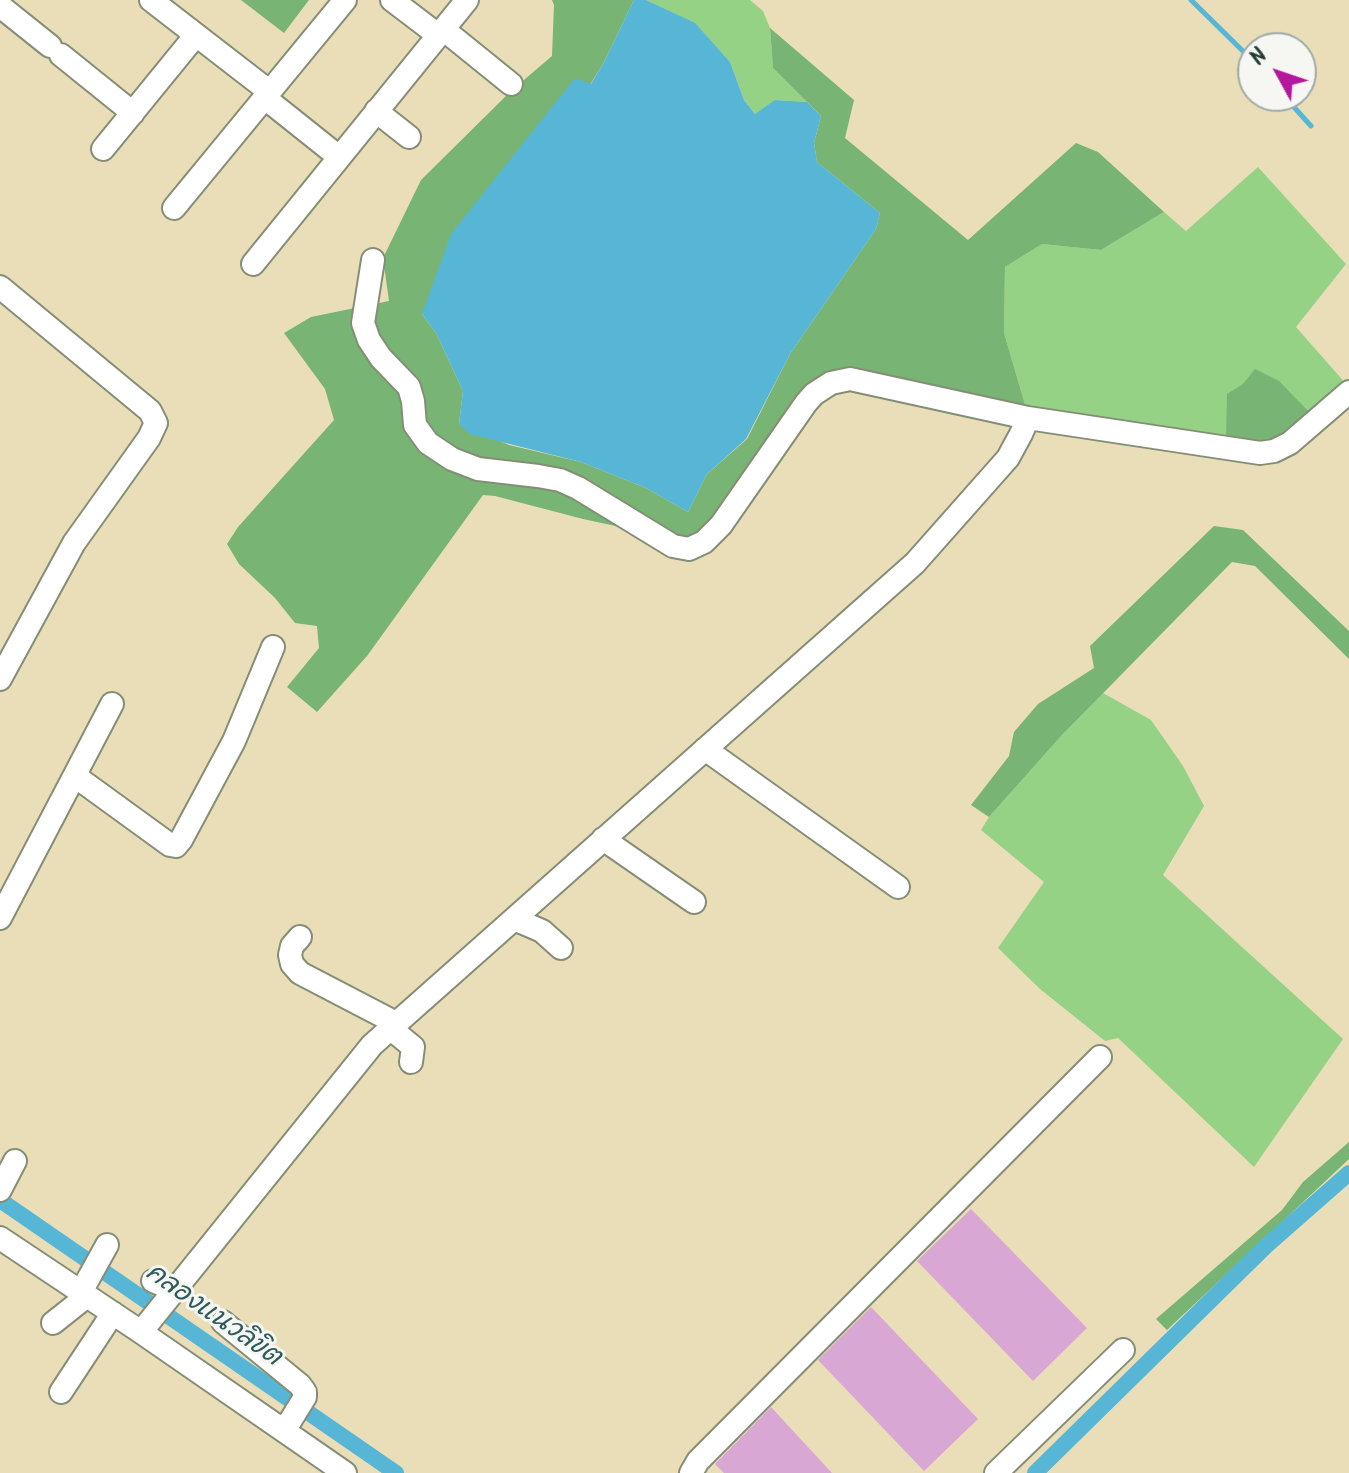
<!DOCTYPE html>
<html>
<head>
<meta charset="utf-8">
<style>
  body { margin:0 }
  #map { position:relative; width:1349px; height:1473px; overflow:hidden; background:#eadeb9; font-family:Kalam,sans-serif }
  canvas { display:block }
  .north { position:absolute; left:1237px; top:32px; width:80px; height:80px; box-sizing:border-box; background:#f6f6f2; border:2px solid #a0aca6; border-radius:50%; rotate:310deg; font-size:22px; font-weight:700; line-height:32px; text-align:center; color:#1f3d34 }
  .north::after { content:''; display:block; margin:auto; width:28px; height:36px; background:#b5179e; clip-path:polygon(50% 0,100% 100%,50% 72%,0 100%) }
</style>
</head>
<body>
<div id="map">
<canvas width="1349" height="1473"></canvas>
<div class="north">N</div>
</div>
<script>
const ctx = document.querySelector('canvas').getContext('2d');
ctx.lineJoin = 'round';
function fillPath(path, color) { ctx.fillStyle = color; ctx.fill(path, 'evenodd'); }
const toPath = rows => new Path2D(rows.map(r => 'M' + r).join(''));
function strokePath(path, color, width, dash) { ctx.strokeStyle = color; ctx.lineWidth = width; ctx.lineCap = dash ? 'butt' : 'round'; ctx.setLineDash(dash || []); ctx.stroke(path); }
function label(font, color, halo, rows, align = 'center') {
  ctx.font = font + ' Kalam,"Playpen Sans Thai",sans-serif'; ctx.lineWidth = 6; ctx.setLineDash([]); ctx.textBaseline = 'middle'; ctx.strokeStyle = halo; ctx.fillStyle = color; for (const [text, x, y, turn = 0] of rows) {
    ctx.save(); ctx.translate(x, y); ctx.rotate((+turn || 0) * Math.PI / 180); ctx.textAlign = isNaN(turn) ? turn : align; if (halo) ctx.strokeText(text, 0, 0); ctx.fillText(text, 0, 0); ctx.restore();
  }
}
fillPath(toPath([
  [646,0,750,0,763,11,770,28,773,68,807,102,776,100,755,114,744,100,730,62,695,24],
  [1258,167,1346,264,1296,327,1347,385,1285,436,1262,444,1026,408,1004,333,1005,267,1042,244,1101,250,1164,212,1186,231],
  [1103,693,1151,720,1183,766,1204,806,1163,875,1343,1039,1254,1167,1118,1038,1105,1041,1040,989,998,948,1044,882,981,830,989,817,1062,735]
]), '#95d286');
fillPath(toPath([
  [241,0,309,0,284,33],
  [552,0,634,0,603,64,590,85,422,314,436,333,463,391,459,424,509,445,581,462,646,488,688,512,707,474,747,439,790,354,876,229,880,213,817,162,814,143,821,116,773,68,770,28,854,100,845,138,968,240,1076,143,1098,152,1164,212,1101,250,1042,244,1005,267,1004,333,1026,408,814,384,719,520,685,541,583,519,495,496,483,495,367,656,317,712,287,687,319,648,317,626,295,623,275,598,239,564,227,544,238,527,334,420,325,389,284,333,311,317,389,301,383,258,421,180,511,91,552,56,554,5],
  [1255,369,1279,381,1311,414,1285,436,1262,444,1226,441,1227,394,1243,384],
  [1214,526,1243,530,1349,631,1349,659,1255,566,1232,562,1062,735,989,817,971,805,1009,756,1014,732,1038,704,1094,668,1090,646],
  [1349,1142,1349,1159,1167,1330,1156,1319,1282,1210,1303,1182]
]), '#78b473');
fillPath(toPath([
  [634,0,646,0,695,23,730,62,744,100,755,114,775,100,807,102,821,116,814,143,817,162,880,213,876,229,790,354,746,439,707,474,688,512,646,488,581,462,470,434,459,424,463,391,436,333,422,314,451,234,575,78,591,84,603,64]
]), '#57b6d5');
strokePath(toPath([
  [1191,0,1253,61],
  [1284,96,1311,126]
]), '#57b6d5', 5);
strokePath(toPath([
  [0,1200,396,1473],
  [1035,1473,1266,1246,1349,1173]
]), '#57b6d5', 16);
fillPath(toPath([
  [971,1209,1087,1328,1033,1381,917,1261],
  [871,1307,978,1419,924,1471,818,1360],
  [771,1407,832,1473,724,1473,715,1464]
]), '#d8a7d4');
const minor = toPath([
  [151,0,270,92],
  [392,0,438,35],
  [0,6,50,46],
  [443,29,511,84],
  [61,55,133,113],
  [265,98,339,157],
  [376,111,409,137],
  [103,149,196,35],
  [174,208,345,0],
  [373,260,363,323,369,340,381,358,409,387,413,401,415,425,428,443,452,459,478,469,538,476,560,480,578,488,673,546,689,549,704,542,721,525,806,403,814,394,831,383,850,379,1028,418,1260,453,1274,451,1290,443,1349,392],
  [253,264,467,0],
  [0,287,150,411,156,423,149,438,74,543,0,679],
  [705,749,898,887],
  [75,776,170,845,176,846,181,840,234,741,273,647],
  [603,839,694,902],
  [0,918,112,704],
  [514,919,542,931,561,948],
  [300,937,292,946,290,955,292,964,300,973,396,1023],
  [390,1028,413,1047,411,1062],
  [0,1190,15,1161],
  [0,1238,141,1332,345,1473],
  [153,1281,174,1290],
  [81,1292,107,1245],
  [223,1322,300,1385,305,1392,305,1397,284,1431],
  [53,1323,87,1296],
  [141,1332,372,1045,915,563,1008,458,1021,434,1028,418],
  [61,1392,113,1313],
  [691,1473,698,1461,1100,1057],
  [996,1473,1123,1350]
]);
strokePath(minor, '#848e76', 26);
strokePath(minor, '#fff', 22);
label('italic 26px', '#2d5b5c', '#f6f6f2', [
  ["คลองแนวลิขิต",212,1317,35]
]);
</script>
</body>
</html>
